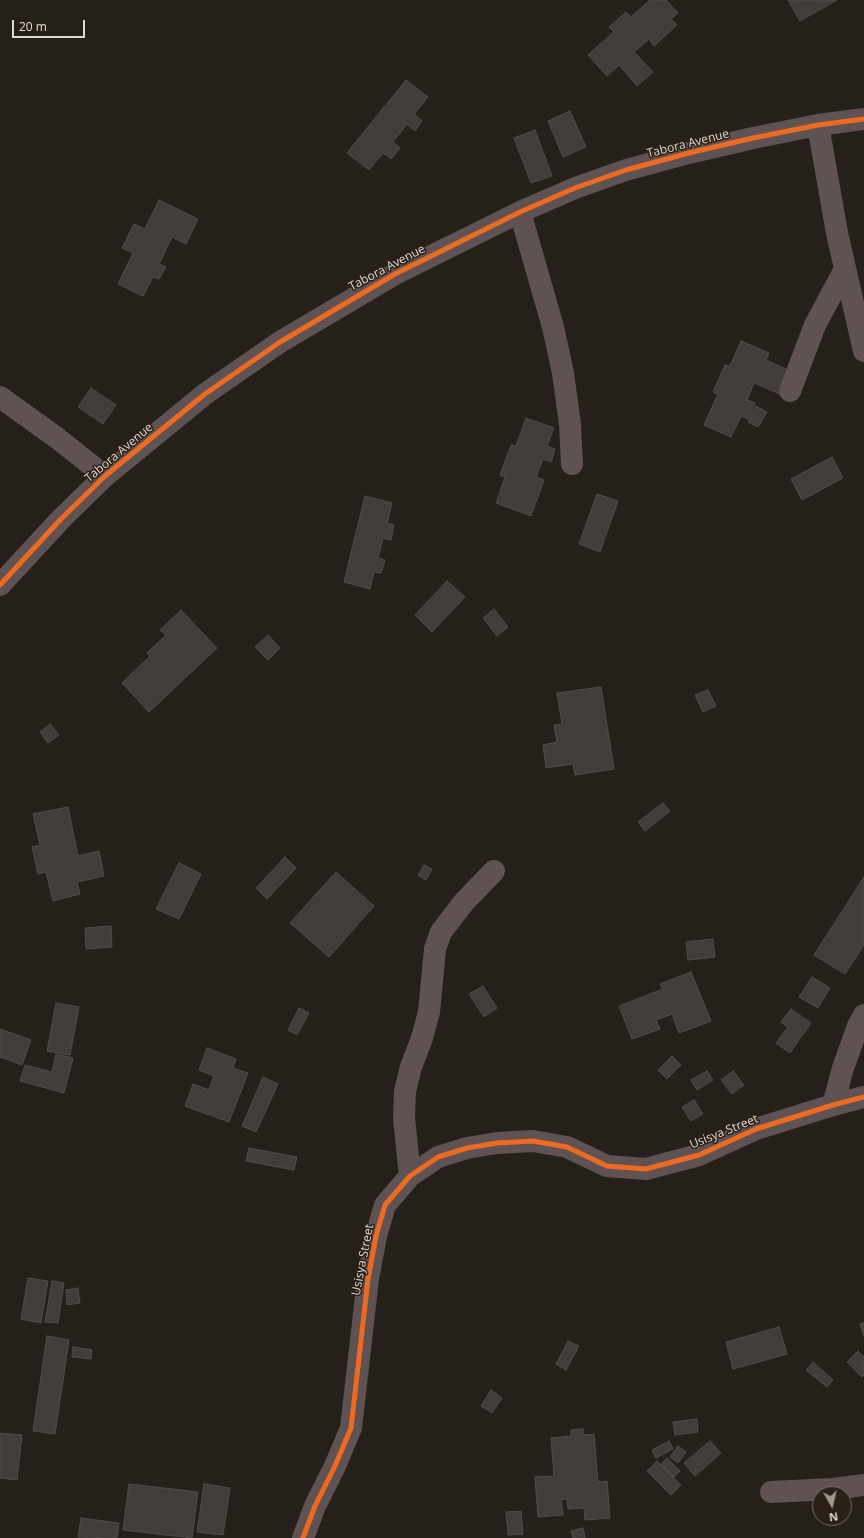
<!DOCTYPE html>
<html>
<head>
<meta charset="utf-8">
<style>
  body { margin:0 }
  #map { position:relative; width:864px; height:1538px; overflow:hidden; background:#26201b; font-family:"Open Sans",sans-serif }
  canvas { display:block }
  .north { position:absolute; left:812px; top:1486px; width:40px; height:40px; box-sizing:border-box; background:#2b2016; border:1px solid #736a61; border-radius:50%; rotate:172deg; font-size:11px; font-weight:700; line-height:16px; text-align:center; color:#e0d8d2 }
  .north::after { content:''; display:block; margin:auto; width:14px; height:18px; background:#9f9892; clip-path:polygon(50% 0,100% 100%,50% 72%,0 100%) }
  .scale { position:absolute; left:12px; top:20px; width:73px; height:18px; box-sizing:border-box; border:2px solid #e0d8d2; border-top:0; padding-left:5px; font-size:12px; line-height:14px; white-space:nowrap; color:#e0d8d2; -webkit-text-stroke:3px #2b2016; paint-order:stroke }
</style>
</head>
<body>
<div id="map">
<canvas width="864" height="1538"></canvas>
<div class="north">N</div>
<div class="scale">20 m</div>
</div>
<script>
const ctx = document.querySelector('canvas').getContext('2d');
ctx.lineJoin = 'round';
function fillPath(path, color) { ctx.fillStyle = color; ctx.fill(path, 'evenodd'); }
const toPath = rows => new Path2D(rows.map(r => 'M' + r).join(''));
function strokePath(path, color, width, dash) { ctx.strokeStyle = color; ctx.lineWidth = width; ctx.lineCap = dash ? 'butt' : 'round'; ctx.setLineDash(dash || []); ctx.stroke(path); }
function label(font, color, halo, rows, align = 'center') {
  ctx.font = font + ' "Open Sans",sans-serif'; ctx.lineWidth = 3; ctx.setLineDash([]); ctx.textBaseline = 'middle'; ctx.strokeStyle = halo; ctx.fillStyle = color; for (const [text, x, y, turn = 0] of rows) {
    ctx.save(); ctx.translate(x, y); ctx.rotate((+turn || 0) * Math.PI / 180); ctx.textAlign = isNaN(turn) ? turn : align; if (halo) ctx.strokeText(text, 0, 0); ctx.fillText(text, 0, 0); ctx.restore();
  }
}
const building = toPath([
  [650,0,666,0,678,13,671,19,677,25,654,46,649,39,634,52,653,72,637,86,619,65,607,76,588,55,614,32,609,27,626,12,631,17,650,0],
  [788,0,837,0,800,21,788,0],
  [406,80,428,97,414,114,422,121,415,131,407,124,393,142,400,148,391,159,383,153,369,170,347,153,406,80],
  [570,111,586,147,563,157,548,121,570,111],
  [535,130,552,176,531,183,514,138,535,130],
  [159,200,198,219,186,244,172,237,159,264,166,267,159,279,153,277,143,296,118,284,133,253,122,248,134,224,145,229,159,200],
  [741,341,769,353,766,360,790,371,780,394,754,383,747,400,755,403,748,419,741,416,731,437,704,425,718,394,713,392,725,365,730,366,741,341],
  [91,388,116,405,103,424,78,407,91,388],
  [756,406,767,412,758,427,748,422,756,406],
  [526,418,554,428,547,446,555,449,551,462,543,459,536,477,544,480,531,516,496,503,505,477,500,475,511,445,516,446,526,418],
  [832,457,843,478,802,500,791,479,832,457],
  [597,494,618,501,600,552,579,544,597,494],
  [365,496,392,503,387,523,394,525,391,540,383,538,378,558,385,560,381,573,374,572,370,589,344,582,365,496],
  [447,581,465,597,432,632,415,615,447,581],
  [494,609,508,627,497,636,483,618,494,609],
  [181,610,217,648,149,712,122,683,150,656,147,653,166,635,160,630,181,610],
  [268,635,280,648,268,660,255,647,268,635],
  [601,687,614,769,575,775,573,764,546,768,543,745,557,742,554,725,562,724,557,693,601,687],
  [708,690,716,706,703,712,695,695,708,690],
  [50,724,59,735,48,743,40,732,50,724],
  [663,803,670,811,645,831,638,822,663,803],
  [68,807,78,856,99,851,104,876,77,882,80,894,53,901,46,872,38,874,32,847,40,845,33,814,68,807],
  [285,857,296,868,267,899,256,888,285,857],
  [179,863,201,874,179,919,156,909,179,863],
  [424,865,432,869,426,880,418,875,424,865],
  [336,872,374,906,329,957,290,923,336,872],
  [864,877,864,945,845,974,814,955,864,877],
  [111,926,112,947,86,949,85,928,111,926],
  [713,939,715,957,688,960,686,942,713,939],
  [691,972,711,1021,679,1033,672,1014,656,1020,660,1029,632,1039,619,1006,663,989,660,984,691,972],
  [812,977,830,988,818,1008,799,997,812,977],
  [483,986,497,1008,484,1017,469,994,483,986],
  [56,1003,79,1007,70,1055,47,1051,56,1003],
  [299,1008,309,1013,297,1035,288,1030,299,1008],
  [791,1009,811,1023,790,1053,776,1043,788,1027,781,1022,791,1009],
  [0,1029,31,1040,22,1065,0,1057,0,1029],
  [207,1048,236,1059,233,1068,248,1073,229,1122,185,1106,193,1084,209,1090,214,1076,199,1070,207,1048],
  [56,1054,73,1058,64,1093,20,1081,25,1065,52,1072,56,1054],
  [672,1056,681,1065,667,1079,658,1070,672,1056],
  [707,1071,713,1080,697,1090,691,1080,707,1071],
  [733,1071,744,1085,732,1094,721,1080,733,1071],
  [263,1077,278,1084,256,1132,242,1126,263,1077],
  [694,1100,703,1114,691,1121,682,1107,694,1100],
  [249,1148,297,1157,294,1170,246,1161,249,1148],
  [28,1278,48,1281,41,1323,21,1319,28,1278],
  [52,1281,64,1283,58,1323,45,1322,52,1281],
  [78,1288,80,1303,67,1305,66,1290,78,1288],
  [864,1323,864,1336,860,1324,864,1323],
  [779,1327,787,1354,733,1369,726,1342,779,1327],
  [47,1336,69,1340,55,1434,33,1431,47,1336],
  [568,1341,579,1346,566,1370,556,1364,568,1341],
  [73,1347,92,1350,91,1359,72,1357,73,1347],
  [858,1351,864,1357,864,1375,862,1377,847,1362,858,1351],
  [813,1362,833,1380,827,1387,806,1370,813,1362],
  [491,1390,502,1398,492,1413,481,1406,491,1390],
  [697,1419,698,1432,675,1435,673,1422,697,1419],
  [583,1429,583,1435,594,1434,598,1482,607,1481,610,1518,585,1520,584,1508,568,1509,567,1499,561,1500,563,1515,538,1517,535,1477,554,1476,551,1438,571,1436,571,1430,583,1429],
  [0,1433,22,1435,17,1480,0,1478,0,1433],
  [669,1441,673,1449,656,1458,652,1450,669,1441],
  [710,1441,721,1453,695,1476,684,1463,710,1441],
  [678,1446,686,1452,678,1463,670,1457,678,1446],
  [667,1458,680,1471,674,1477,661,1464,667,1458],
  [657,1461,681,1485,671,1495,647,1471,657,1461],
  [129,1484,198,1492,192,1538,123,1530,129,1484],
  [204,1484,230,1488,223,1535,197,1532,204,1484],
  [521,1511,523,1534,508,1535,506,1512,521,1511],
  [81,1518,119,1523,117,1538,78,1537,81,1518],
  [583,1528,585,1538,573,1538,571,1531,583,1528]
]);
fillPath(building, '#423c3b');
strokePath(building, '#524b4b', 1);
strokePath(toPath([
  [818,125,837,233,864,351],
  [520,212,553,327,563,373,570,424,572,464],
  [790,391,815,325,845,269],
  [0,397,57,438,105,476],
  [0,585,61,519,105,476,205,394,280,342,395,274,520,212,575,188,626,170,689,153,753,138,818,125,864,119],
  [833,1105,843,1068,858,1026,864,1015],
  [410,1176,404,1118,405,1091,411,1067,422,1038,429,1012,435,949,441,932,464,902,494,871],
  [771,1492,833,1489,864,1485],
  [303,1538,315,1506,335,1466,351,1428,368,1279,376,1236,385,1205,410,1176,438,1157,467,1148,497,1143,533,1141,567,1147,607,1166,646,1169,699,1155,756,1129,833,1105,864,1097]
]), '#5f5252', 22);
strokePath(toPath([
  [0,585,61,519,105,476,205,394,280,342,395,274,520,212,575,188,626,170,689,153,753,138,818,125,864,119],
  [303,1538,315,1506,335,1466,351,1428,368,1279,376,1236,385,1205,410,1176,438,1157,467,1148,497,1143,533,1141,567,1147,607,1166,646,1169,699,1155,756,1129,833,1105,864,1097]
]), '#ed6a23', 5);
label('12px', '#e0d8d2', '#2b2016', [
  ["Tabora Avenue",688,144,-14],
  ["Tabora Avenue",387,268,-28],
  ["Tabora Avenue",119,453,-40],
  ["Usisya Street",724,1132,-22],
  ["Usisya Street",363,1260,-79]
]);
</script>
</body>
</html>
